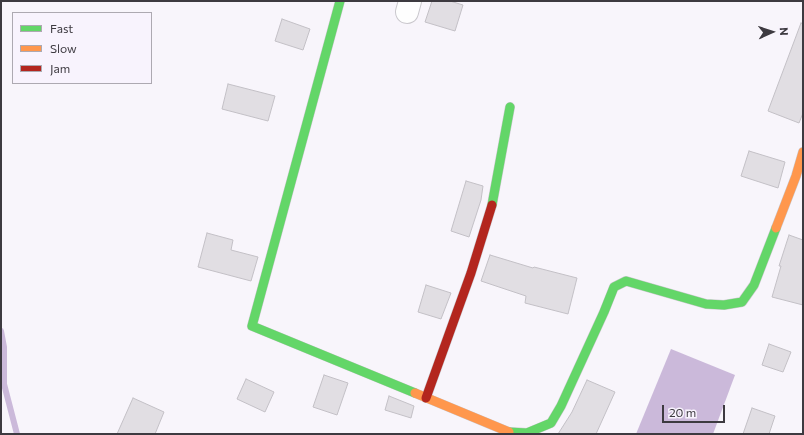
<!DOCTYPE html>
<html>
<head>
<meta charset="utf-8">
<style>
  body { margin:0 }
  #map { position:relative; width:804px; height:435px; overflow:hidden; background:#f8f5fb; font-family:Commissioner,sans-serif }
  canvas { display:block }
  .frame { position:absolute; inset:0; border:2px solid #3d3a40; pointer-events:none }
  .legend { position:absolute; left:12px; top:12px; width:140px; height:72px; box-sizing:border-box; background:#f8f3fd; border:1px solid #ada9b1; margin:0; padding:5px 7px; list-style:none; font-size:12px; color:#3d3a40 }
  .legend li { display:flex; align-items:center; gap:8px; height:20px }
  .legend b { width:20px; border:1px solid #ada9b1 }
  .north { position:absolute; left:752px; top:12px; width:40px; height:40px; -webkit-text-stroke:3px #f8f3fd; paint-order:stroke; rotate:87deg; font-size:11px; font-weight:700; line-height:16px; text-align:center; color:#3d3a40 }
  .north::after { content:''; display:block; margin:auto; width:14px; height:18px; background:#3d3a40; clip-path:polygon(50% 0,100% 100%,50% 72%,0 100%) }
  .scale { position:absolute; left:662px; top:405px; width:63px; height:18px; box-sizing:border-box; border:2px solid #3d3a40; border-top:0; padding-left:5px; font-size:12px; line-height:14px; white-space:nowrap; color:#3d3a40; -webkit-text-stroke:3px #f8f3fd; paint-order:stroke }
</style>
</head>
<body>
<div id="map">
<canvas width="804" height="435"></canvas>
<div class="frame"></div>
<ul class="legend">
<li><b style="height:5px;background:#63d668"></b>Fast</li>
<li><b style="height:5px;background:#ff974d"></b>Slow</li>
<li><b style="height:5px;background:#b3261e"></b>Jam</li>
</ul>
<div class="north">N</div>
<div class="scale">20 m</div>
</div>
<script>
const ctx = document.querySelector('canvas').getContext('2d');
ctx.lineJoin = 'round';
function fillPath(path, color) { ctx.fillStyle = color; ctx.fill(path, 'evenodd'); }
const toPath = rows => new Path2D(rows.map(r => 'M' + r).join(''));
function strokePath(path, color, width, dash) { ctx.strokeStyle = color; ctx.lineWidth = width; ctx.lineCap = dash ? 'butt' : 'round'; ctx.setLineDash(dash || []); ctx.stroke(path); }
fillPath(toPath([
  [671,349,735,375,713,434,636,434]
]), '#cbb9da');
strokePath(toPath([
  [1,331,4,347,4,384,17,434]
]), '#cbb9da', 6);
const building = toPath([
  [432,1,450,1,463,5,455,31,425,22,432,1],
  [282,19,310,29,303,50,275,41,282,19],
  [801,23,803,24,803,113,799,123,768,111,801,23],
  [228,84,275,96,268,121,222,109,228,84],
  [749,151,785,162,778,188,741,176,749,151],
  [466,181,483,186,481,200,469,237,451,231,466,181],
  [207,233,233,240,231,250,258,257,251,281,198,267,207,233],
  [789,235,803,240,803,305,772,297,781,266,779,266,789,235],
  [490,255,533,268,534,267,577,278,568,314,525,303,526,296,481,281,490,255],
  [426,285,451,293,441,319,418,312,426,285],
  [769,344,791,352,783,372,762,365,769,344],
  [324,375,348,383,337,415,313,407,324,375],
  [246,379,274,392,265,412,237,399,246,379],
  [587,380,615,392,596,434,558,434,572,412,587,380],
  [389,396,414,406,411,418,385,410,389,396],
  [133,398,164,412,155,434,117,434,133,398],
  [752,408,775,416,769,434,743,434,752,408]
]);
fillPath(building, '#e1dee3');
strokePath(building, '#c3c0c6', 1);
const street = toPath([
  [407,12,410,1]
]);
const fast = toPath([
  [340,1,252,326,415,393],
  [492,205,510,107],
  [509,432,527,433,551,423,561,406,604,312,614,287,626,281,706,304,724,305,742,302,754,285,776,228]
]);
const slow = toPath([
  [776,228,796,176,803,152],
  [415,393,509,432,508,434]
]);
const jam = toPath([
  [426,398,471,273,492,205]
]);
strokePath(street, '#cac8cd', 24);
strokePath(fast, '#cac8cd', 10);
strokePath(slow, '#cac8cd', 10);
strokePath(jam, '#cac8cd', 10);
strokePath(street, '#fefefe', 22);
strokePath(fast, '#63d668', 9);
strokePath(slow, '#ff974d', 9);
strokePath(jam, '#b3261e', 9);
</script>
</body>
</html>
